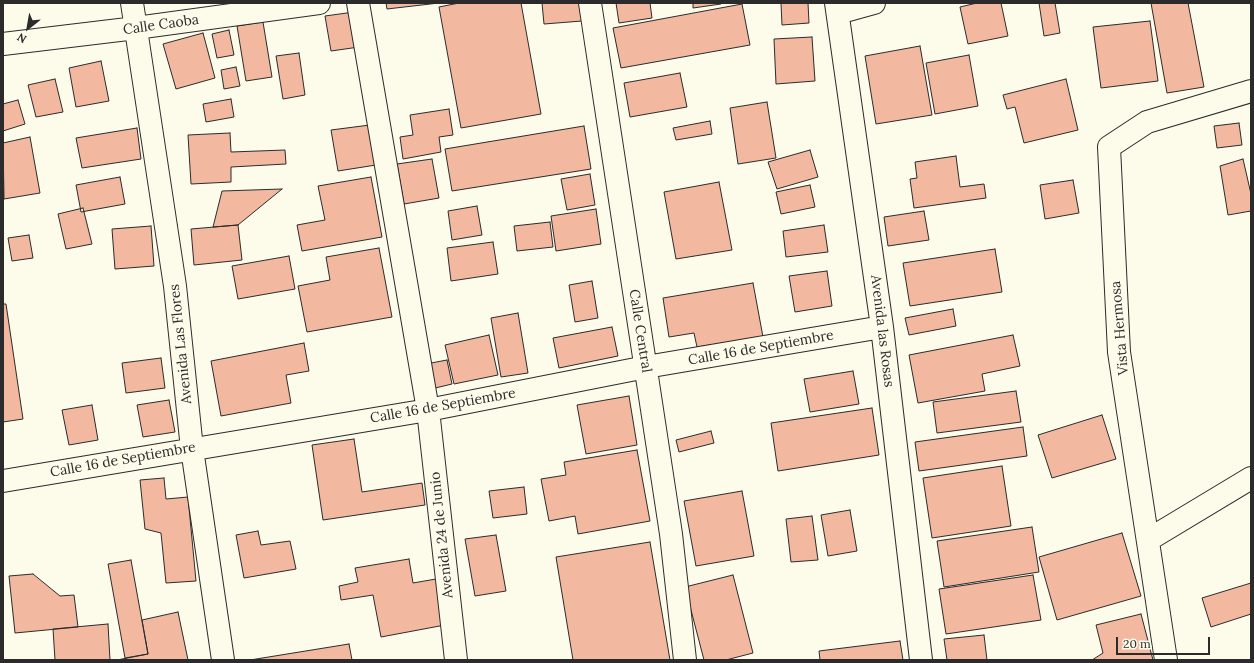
<!DOCTYPE html>
<html>
<head>
<meta charset="utf-8">
<style>
  body { margin:0 }
  #map { position:relative; width:1254px; height:663px; overflow:hidden; background:#fdfbea; font-family:Lora,serif }
  canvas { display:block }
  .frame { position:absolute; inset:0; border:4px solid #2b2b2b; pointer-events:none }
  .north { position:absolute; left:8px; top:8px; width:40px; height:40px; -webkit-text-stroke:3px #fdfbea; paint-order:stroke; rotate:211deg; font-size:11px; font-weight:700; line-height:16px; text-align:center; color:#2b2b2b }
  .north::after { content:''; display:block; margin:auto; width:14px; height:18px; background:#2b2b2b; clip-path:polygon(50% 0,100% 100%,50% 72%,0 100%) }
  .scale { position:absolute; left:1116px; top:637px; width:94px; height:18px; box-sizing:border-box; border:2px solid #2b2b2b; border-top:0; padding-left:5px; font-size:12px; line-height:14px; white-space:nowrap; color:#2b2b2b; -webkit-text-stroke:3px #fdfbea; paint-order:stroke }
</style>
</head>
<body>
<div id="map">
<canvas width="1254" height="663"></canvas>
<div class="frame"></div>
<div class="north">N</div>
<div class="scale">20 m</div>
</div>
<script>
const ctx = document.querySelector('canvas').getContext('2d');
ctx.lineJoin = 'round';
function fillPath(path, color) { ctx.fillStyle = color; ctx.fill(path, 'evenodd'); }
const toPath = rows => new Path2D(rows.map(r => 'M' + r).join(''));
function strokePath(path, color, width, dash) { ctx.strokeStyle = color; ctx.lineWidth = width; ctx.lineCap = dash ? 'butt' : 'round'; ctx.setLineDash(dash || []); ctx.stroke(path); }
function label(font, color, halo, rows, align = 'center') {
  ctx.font = font + ' Lora,serif'; ctx.lineWidth = 3; ctx.setLineDash([]); ctx.textBaseline = 'middle'; ctx.strokeStyle = halo; ctx.fillStyle = color; for (const [text, x, y, turn = 0] of rows) {
    ctx.save(); ctx.translate(x, y); ctx.rotate((+turn || 0) * Math.PI / 180); ctx.textAlign = isNaN(turn) ? turn : align; if (halo) ctx.strokeText(text, 0, 0); ctx.fillText(text, 0, 0); ctx.restore();
  }
}
const building = toPath([
  [386,3,439,3,387,9,386,3],
  [459,3,521,3,541,114,461,128,439,7,459,3],
  [542,3,580,3,582,21,544,24,542,3],
  [616,3,650,3,652,18,619,23,616,3],
  [693,3,721,3,721,4,693,8,693,3],
  [781,3,808,3,809,23,782,25,781,3],
  [977,3,1001,3,1008,36,968,44,960,7,977,3],
  [1039,3,1055,3,1060,33,1044,36,1039,3],
  [1151,3,1188,3,1204,87,1167,93,1151,3],
  [742,4,750,45,621,68,613,28,742,4],
  [354,12,359,47,331,51,325,16,354,12],
  [1150,21,1158,81,1101,88,1093,27,1150,21],
  [263,22,272,77,246,81,237,26,263,22],
  [229,30,234,55,217,58,212,34,229,30],
  [203,33,215,78,176,89,163,44,203,33],
  [812,37,815,81,776,84,774,39,812,37],
  [920,46,932,115,876,124,865,56,920,46],
  [299,53,305,95,283,99,276,56,299,53],
  [969,55,978,106,935,114,926,63,969,55],
  [101,61,109,101,76,107,69,68,101,61],
  [236,67,240,86,224,89,221,70,236,67],
  [680,73,687,107,630,117,624,83,680,73],
  [55,79,63,112,36,117,28,85,55,79],
  [1066,79,1078,130,1024,143,1015,107,1007,109,1003,95,1066,79],
  [231,99,234,117,206,122,203,104,231,99],
  [18,100,25,124,3,131,3,104,18,100],
  [767,102,776,158,738,164,730,108,767,102],
  [449,109,453,135,439,137,441,152,403,159,400,137,413,135,410,115,449,109],
  [710,121,712,134,676,140,673,128,710,121],
  [1239,123,1242,145,1217,148,1214,126,1239,123],
  [370,125,376,165,338,171,331,130,370,125],
  [584,126,591,169,452,191,445,149,584,126],
  [137,128,141,159,82,168,76,138,137,128],
  [230,133,231,152,285,150,286,164,231,167,231,182,191,184,188,135,230,133],
  [30,137,40,193,4,199,3,143,30,137],
  [810,150,818,177,777,189,768,162,810,150],
  [956,156,960,187,984,184,986,198,914,208,910,179,917,178,915,162,956,156],
  [432,159,439,198,404,204,397,164,432,159],
  [1243,159,1251,194,1251,211,1228,215,1220,166,1243,159],
  [590,174,595,205,567,210,561,179,590,174],
  [120,177,125,204,81,212,76,185,120,177],
  [371,177,382,237,302,251,297,225,325,220,318,186,371,177],
  [1073,180,1079,213,1045,219,1040,185,1073,180],
  [719,182,732,250,676,259,664,192,719,182],
  [810,185,815,207,781,214,776,192,810,185],
  [282,189,238,225,213,227,222,191,282,189],
  [477,206,482,235,452,240,448,211,477,206],
  [83,208,92,244,66,249,58,214,83,208],
  [596,209,601,244,556,251,551,216,596,209],
  [924,211,929,240,888,246,884,217,924,211],
  [550,222,553,247,517,251,514,226,550,222],
  [238,225,242,260,194,265,191,229,238,225],
  [824,225,828,252,786,257,783,231,824,225],
  [151,226,154,266,115,269,112,229,151,226],
  [29,235,33,258,12,261,8,238,29,235],
  [493,242,498,274,451,281,447,248,493,242],
  [379,248,392,317,307,332,298,286,330,280,326,257,379,248],
  [995,249,1002,292,910,306,903,263,995,249],
  [289,256,295,289,238,299,232,266,289,256],
  [827,271,832,306,795,312,789,276,827,271],
  [592,281,598,318,575,322,569,285,592,281],
  [753,283,763,337,697,347,694,333,669,337,663,298,753,283],
  [3,304,6,304,23,419,3,422,3,304],
  [953,309,956,326,909,335,905,318,953,309],
  [518,313,528,373,501,377,491,318,518,313],
  [612,327,618,356,559,368,553,338,612,327],
  [489,335,498,375,454,384,445,345,489,335],
  [1013,335,1020,366,982,374,985,391,918,403,909,355,1013,335],
  [304,343,309,371,286,375,291,403,221,416,211,361,304,343],
  [161,358,165,388,126,393,122,363,161,358],
  [447,360,452,384,431,389,426,364,447,360],
  [853,371,859,404,810,412,804,379,853,371],
  [1016,391,1021,422,937,433,933,402,1016,391],
  [629,396,637,445,586,454,577,405,629,396],
  [169,400,175,432,143,437,137,405,169,400],
  [92,405,98,440,69,445,62,410,92,405],
  [872,408,879,455,778,471,771,423,872,408],
  [1102,415,1116,459,1052,478,1038,435,1102,415],
  [1023,427,1027,456,919,471,915,442,1023,427],
  [711,431,714,443,679,452,676,440,711,431],
  [354,439,362,492,422,483,425,505,323,520,312,445,354,439],
  [637,450,650,521,578,534,575,516,549,521,541,479,566,475,564,462,637,450],
  [1002,466,1011,526,932,538,923,478,1002,466],
  [164,478,166,499,188,497,196,581,166,583,161,533,145,529,140,480,164,478],
  [524,487,527,514,493,518,489,491,524,487],
  [742,491,754,556,696,566,684,501,742,491],
  [850,510,857,551,828,556,821,515,850,510],
  [812,516,818,560,791,562,786,519,812,516],
  [1032,527,1039,572,944,587,937,541,1032,527],
  [258,531,261,545,290,541,296,569,244,578,236,535,258,531],
  [1122,533,1141,596,1057,620,1039,557,1122,533],
  [496,535,506,591,475,596,465,539,496,535],
  [650,542,670,660,573,660,556,557,650,542],
  [409,559,413,583,436,579,445,625,381,637,373,595,341,600,339,586,358,582,355,568,409,559],
  [131,560,148,654,125,658,108,564,131,560],
  [33,574,60,596,74,595,78,627,15,633,9,576,33,574],
  [733,575,753,653,726,660,704,660,685,587,733,575],
  [1033,575,1041,620,946,634,939,589,1033,575],
  [1251,583,1251,614,1211,627,1202,598,1251,583],
  [178,612,188,660,117,660,148,654,142,620,178,612],
  [1141,614,1153,660,1092,660,1103,653,1096,625,1141,614],
  [108,624,110,660,55,660,53,629,108,624],
  [984,635,987,660,947,660,944,639,984,635],
  [900,641,903,660,820,660,819,651,900,641],
  [349,644,352,660,250,660,349,644]
]);
fillPath(building, '#f2b8a0');
strokePath(building, '#2b2b2b', 1);
const minor = toPath([
  [132,3,175,286,192,449,223,660],
  [358,3,428,410,456,660],
  [590,3,671,534,685,660],
  [836,3,882,327,921,660],
  [838,13,874,3],
  [3,44,136,28,319,3],
  [3,481,428,410,646,367,882,327],
  [1148,540,1251,478],
  [1166,660,1119,352,1109,147,1147,122,1251,91]
]);
strokePath(minor, '#2b2b2b', 24);
strokePath(minor, '#fdfbea', 22);
label('14px', '#2b2b2b', '#fdfbea', [
  ["Calle Caoba",161,25,-8],
  ["Vista Hermosa",1120,328,-95],
  ["Calle Central",640,331,81],
  ["Avenida las Rosas",882,331,83],
  ["Avenida Las Flores",181,344,-96],
  ["Calle 16 de Septiembre",761,348,-10],
  ["Calle 16 de Septiembre",443,406,-10],
  ["Calle 16 de Septiembre",123,460,-10],
  ["Avenida 24 de Junio",442,535,-96]
]);
</script>
</body>
</html>
